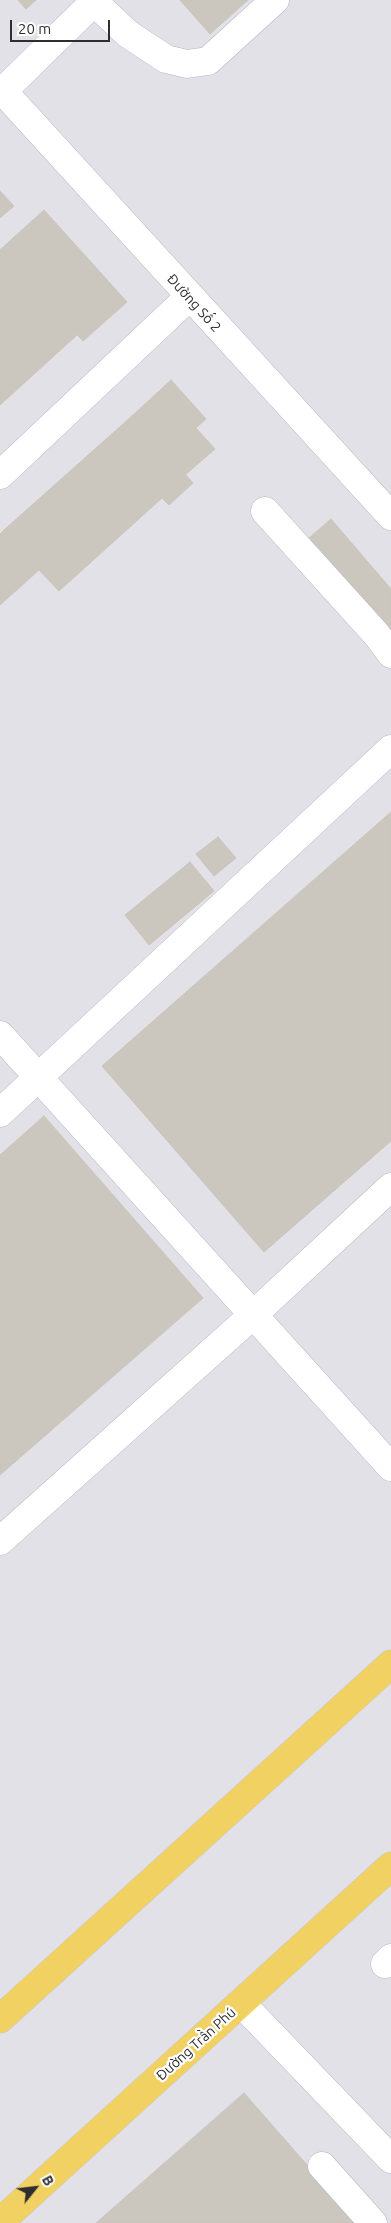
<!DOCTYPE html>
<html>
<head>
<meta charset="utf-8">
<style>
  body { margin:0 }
  #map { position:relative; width:391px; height:2223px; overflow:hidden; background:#efe9e1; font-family:Ubuntu,sans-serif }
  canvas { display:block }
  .north { position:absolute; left:10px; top:2163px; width:50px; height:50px; -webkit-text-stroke:4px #fff; paint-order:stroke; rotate:61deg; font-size:14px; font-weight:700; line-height:20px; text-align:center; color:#2e2e2e }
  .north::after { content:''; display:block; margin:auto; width:18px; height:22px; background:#2e2e2e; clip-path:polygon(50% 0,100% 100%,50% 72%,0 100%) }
  .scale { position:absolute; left:10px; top:20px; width:100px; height:22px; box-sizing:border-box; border:2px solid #2e2e2e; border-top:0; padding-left:6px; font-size:15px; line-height:18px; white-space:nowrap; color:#2e2e2e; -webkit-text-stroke:4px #fff; paint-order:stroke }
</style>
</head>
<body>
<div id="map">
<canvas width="391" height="2223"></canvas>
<div class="north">B</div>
<div class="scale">20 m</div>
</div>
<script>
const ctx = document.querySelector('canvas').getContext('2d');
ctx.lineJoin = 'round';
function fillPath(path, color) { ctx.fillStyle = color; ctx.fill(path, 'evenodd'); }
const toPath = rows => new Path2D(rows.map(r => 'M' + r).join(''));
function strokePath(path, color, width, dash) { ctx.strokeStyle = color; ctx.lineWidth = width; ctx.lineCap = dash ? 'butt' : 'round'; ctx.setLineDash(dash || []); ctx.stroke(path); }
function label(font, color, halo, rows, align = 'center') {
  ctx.font = font + ' Ubuntu,sans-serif'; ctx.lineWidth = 4.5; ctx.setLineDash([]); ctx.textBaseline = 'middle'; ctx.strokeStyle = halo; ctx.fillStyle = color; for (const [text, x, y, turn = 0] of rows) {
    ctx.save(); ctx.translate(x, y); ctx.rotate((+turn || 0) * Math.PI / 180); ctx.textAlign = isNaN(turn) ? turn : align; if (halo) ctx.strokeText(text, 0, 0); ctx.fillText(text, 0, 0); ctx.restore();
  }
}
fillPath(toPath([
  [0,0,391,0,391,2223,0,2223]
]), '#e3e1e8');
const building = toPath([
  [18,0,36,0,26,9,18,0],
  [180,0,248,0,210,34,180,0],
  [0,191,14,206,0,218,0,191],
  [44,210,127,302,83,341,1,249,44,210],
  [1,249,77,335,0,405,0,250,1,249],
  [171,380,206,419,167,454,132,416,171,380],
  [132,416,167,454,39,570,4,530,132,416],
  [196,428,215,449,185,475,167,454,196,428],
  [167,454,193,483,169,505,162,498,59,591,39,570,167,454],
  [331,519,391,589,391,633,309,538,331,519],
  [4,530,39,570,0,605,0,534,4,530],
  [391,812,391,1141,264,1252,102,1066,391,812],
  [218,837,236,858,214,876,196,854,218,837],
  [190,862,214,891,149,945,125,915,190,862],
  [44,1116,203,1298,0,1475,0,1155,44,1116],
  [244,2093,358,2223,96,2223,244,2093]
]);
fillPath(building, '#cbc7bf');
strokePath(building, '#cbc5ba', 1);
const minor = toPath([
  [0,88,391,516],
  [3,91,94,2,128,34,166,59,187,64,208,61,275,0],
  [0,475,189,297],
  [265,511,377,635,391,654],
  [0,1035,391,1467],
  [0,1113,391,749],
  [0,1541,254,1314,391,1187],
  [385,1964,391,1958],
  [241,2003,391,2159],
  [322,2166,373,2223]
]);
const major = toPath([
  [0,2019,391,1664],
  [0,2222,391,1866]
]);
strokePath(minor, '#b4b7c1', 29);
strokePath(major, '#c9c9c9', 29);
strokePath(minor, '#fff', 28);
strokePath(major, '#f2d163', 28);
label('14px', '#2e2e2e', '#fff', [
  ["Đường Số 2",194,303,48],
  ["Đường Trần Phú",196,2044,-42]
]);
</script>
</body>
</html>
